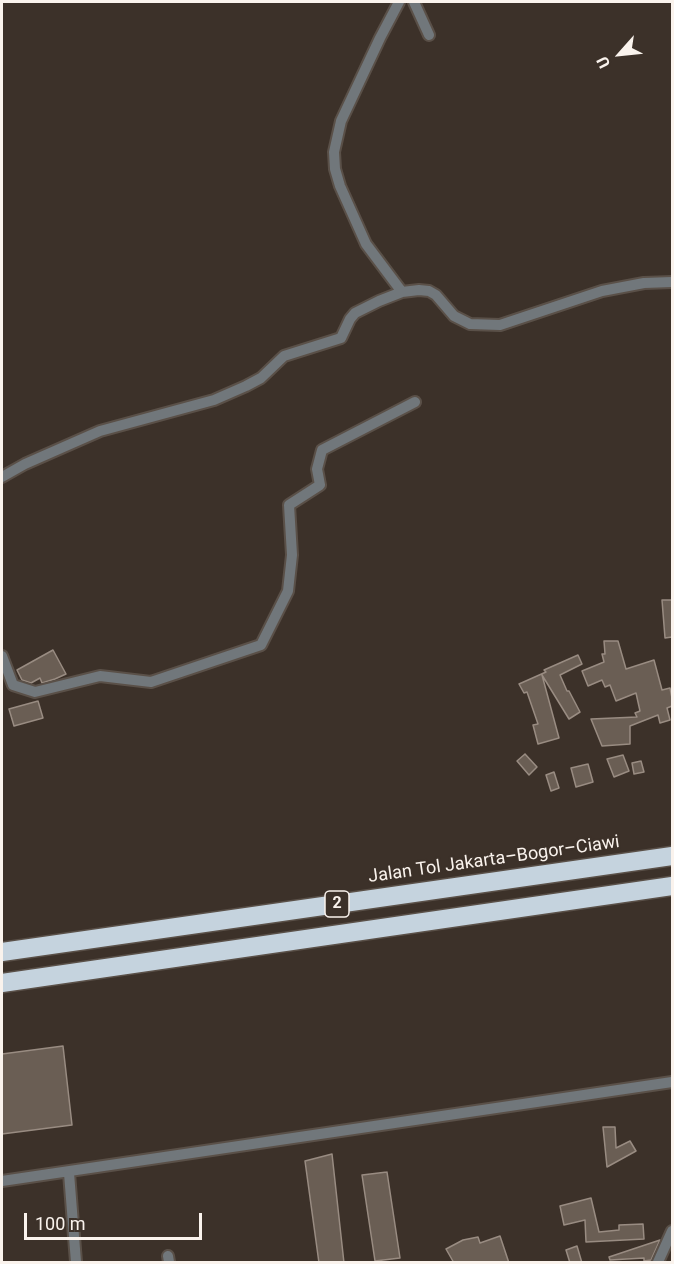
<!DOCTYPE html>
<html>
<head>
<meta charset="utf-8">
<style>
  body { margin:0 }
  #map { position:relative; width:674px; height:1264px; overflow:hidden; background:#3c3129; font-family:Roboto,sans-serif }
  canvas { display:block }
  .frame { position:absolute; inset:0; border:3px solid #faf3ed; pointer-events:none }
  .north { position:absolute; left:590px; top:24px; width:60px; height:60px; -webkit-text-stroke:4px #3c3129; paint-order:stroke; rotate:243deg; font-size:16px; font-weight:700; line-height:24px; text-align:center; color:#faf3ed }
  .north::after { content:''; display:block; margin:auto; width:21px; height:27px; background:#faf3ed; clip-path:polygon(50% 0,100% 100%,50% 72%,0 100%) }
  .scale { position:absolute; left:24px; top:1213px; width:178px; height:27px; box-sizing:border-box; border:3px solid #faf3ed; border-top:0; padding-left:8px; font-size:18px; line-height:21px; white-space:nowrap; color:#faf3ed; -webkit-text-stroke:4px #3c3129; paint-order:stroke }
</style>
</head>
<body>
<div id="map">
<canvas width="674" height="1264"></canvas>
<div class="frame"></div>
<div class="north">U</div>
<div class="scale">100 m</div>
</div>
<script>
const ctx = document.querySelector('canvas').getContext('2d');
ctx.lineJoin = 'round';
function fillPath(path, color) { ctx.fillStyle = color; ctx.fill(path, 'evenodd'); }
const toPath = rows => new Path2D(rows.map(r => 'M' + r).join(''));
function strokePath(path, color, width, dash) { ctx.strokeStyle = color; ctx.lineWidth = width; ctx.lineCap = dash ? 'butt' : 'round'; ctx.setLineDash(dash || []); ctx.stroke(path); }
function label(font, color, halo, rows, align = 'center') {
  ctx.font = font + ' Roboto,sans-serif'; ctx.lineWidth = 4.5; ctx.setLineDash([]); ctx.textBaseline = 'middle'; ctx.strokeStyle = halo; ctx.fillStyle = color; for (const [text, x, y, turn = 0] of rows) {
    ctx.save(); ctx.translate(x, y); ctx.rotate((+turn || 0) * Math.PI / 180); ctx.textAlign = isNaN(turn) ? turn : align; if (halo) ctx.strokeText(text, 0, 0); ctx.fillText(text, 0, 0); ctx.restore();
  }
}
const building = toPath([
  [662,600,672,600,672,637,665,638,662,600],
  [604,641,618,641,626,669,654,660,662,690,670,688,672,698,672,706,667,708,670,720,660,723,658,715,630,726,630,744,602,746,591,719,637,717,635,713,640,711,636,693,616,701,610,685,605,687,602,680,588,686,582,671,604,662,602,654,605,654,604,641],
  [53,650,66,674,55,679,42,683,40,678,31,683,22,680,17,670,53,650],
  [578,655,582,664,560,675,567,691,569,691,580,712,569,719,542,675,559,738,538,744,533,725,538,724,527,692,524,693,519,684,546,672,544,670,578,655],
  [38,701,43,718,14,726,9,709,38,701],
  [525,754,537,767,529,775,517,761,525,754],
  [623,755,629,771,614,777,607,759,623,755],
  [641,761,644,772,634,774,632,763,641,761],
  [588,764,593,782,576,787,571,768,588,764],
  [554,772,559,788,551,791,546,775,554,772],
  [63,1046,72,1125,2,1134,2,1054,63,1046],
  [603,1127,615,1127,616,1148,630,1141,636,1151,607,1167,603,1127],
  [332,1154,344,1263,319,1263,305,1161,332,1154],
  [387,1172,400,1258,375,1261,362,1175,387,1172],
  [591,1198,599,1232,619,1230,619,1225,643,1224,644,1239,586,1242,585,1220,564,1225,560,1206,591,1198],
  [500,1236,509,1263,454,1263,446,1249,463,1240,478,1237,480,1243,500,1236],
  [660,1240,651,1260,644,1261,644,1258,610,1260,609,1257,660,1240],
  [577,1246,582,1263,570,1263,566,1250,577,1246]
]);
fillPath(building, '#6a5e54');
strokePath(building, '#998c82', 1.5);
const minor = toPath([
  [399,2,380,38,341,121,334,152,335,169,340,186,366,244,402,292],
  [414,2,429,35],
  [2,477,25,464,100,431,214,400,246,386,261,378,284,356,341,338,350,319,355,313,379,301,402,292,419,290,429,291,436,295,454,316,470,324,500,325,602,291,644,283,672,282],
  [2,656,13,685,35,692,100,676,151,682,261,645,288,591,292,555,289,505,320,485,317,469,322,450,415,402],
  [69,1173,76,1262],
  [2,1181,672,1082],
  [168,1256,169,1262],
  [658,1262,672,1231]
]);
const motorway = toPath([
  [2,952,672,856],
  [2,983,672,886]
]);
strokePath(minor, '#5a5048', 14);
strokePath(motorway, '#5a5048', 21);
strokePath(minor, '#71777b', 10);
strokePath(motorway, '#c5d3de', 18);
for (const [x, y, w] of [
  [337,904,24]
]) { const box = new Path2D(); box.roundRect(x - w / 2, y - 13, w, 26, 4.5); ctx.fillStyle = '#3c3129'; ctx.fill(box); strokePath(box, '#faf3ed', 1.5); }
label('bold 16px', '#faf3ed', null, [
  ["2",337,904]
]);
label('18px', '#faf3ed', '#3c3129', [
  ["Jalan Tol Jakarta–Bogor–Ciawi",494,860,-8]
]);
</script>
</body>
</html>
